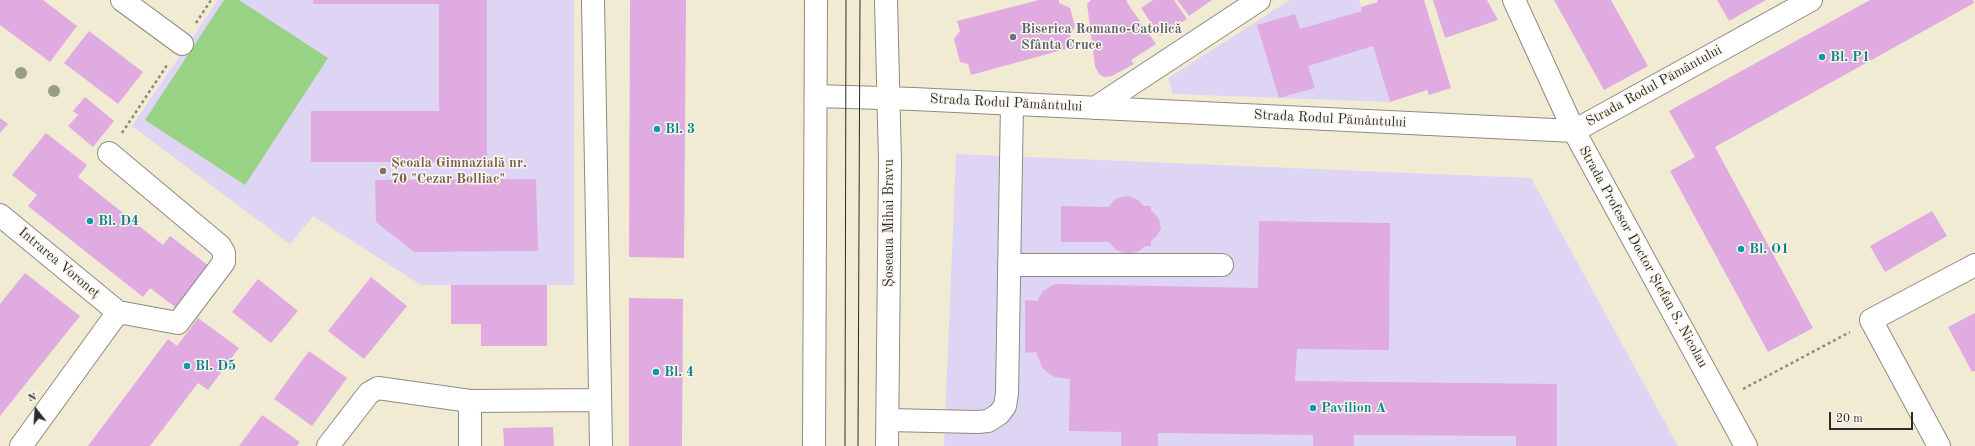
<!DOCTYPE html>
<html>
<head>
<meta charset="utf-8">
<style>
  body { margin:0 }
  #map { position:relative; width:1975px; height:446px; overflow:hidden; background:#f2ebd4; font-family:"Old Standard TT",serif }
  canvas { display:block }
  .north { position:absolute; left:16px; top:390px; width:40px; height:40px; -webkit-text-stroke:3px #fbf7ec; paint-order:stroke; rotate:343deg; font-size:11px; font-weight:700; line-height:16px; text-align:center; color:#2b2b2b }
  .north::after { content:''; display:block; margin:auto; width:14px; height:18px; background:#2b2b2b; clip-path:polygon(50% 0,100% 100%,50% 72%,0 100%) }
  .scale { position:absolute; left:1829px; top:412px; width:84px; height:18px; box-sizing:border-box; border:2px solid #2b2b2b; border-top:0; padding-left:5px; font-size:12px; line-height:14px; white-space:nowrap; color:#2b2b2b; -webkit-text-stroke:3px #fbf7ec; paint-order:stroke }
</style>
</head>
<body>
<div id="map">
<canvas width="1975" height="446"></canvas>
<div class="north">N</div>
<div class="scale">20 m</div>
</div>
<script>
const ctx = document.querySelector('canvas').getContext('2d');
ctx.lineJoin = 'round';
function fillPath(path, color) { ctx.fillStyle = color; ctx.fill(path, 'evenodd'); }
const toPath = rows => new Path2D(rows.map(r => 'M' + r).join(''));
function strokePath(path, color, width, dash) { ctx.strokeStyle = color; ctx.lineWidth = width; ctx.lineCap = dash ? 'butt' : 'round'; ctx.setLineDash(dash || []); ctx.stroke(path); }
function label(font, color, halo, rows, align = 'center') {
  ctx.font = font + ' "Old Standard TT",serif'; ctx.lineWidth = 3; ctx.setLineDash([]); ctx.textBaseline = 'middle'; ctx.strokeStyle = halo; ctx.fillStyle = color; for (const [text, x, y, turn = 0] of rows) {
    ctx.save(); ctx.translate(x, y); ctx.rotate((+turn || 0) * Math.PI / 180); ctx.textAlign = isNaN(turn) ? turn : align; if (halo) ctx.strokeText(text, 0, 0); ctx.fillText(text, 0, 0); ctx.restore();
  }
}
fillPath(toPath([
  [218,0,574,0,574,285,421,285,313,216,290,244,132,126],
  [1290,0,1359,0,1390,102,1173,94,1168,78],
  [956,154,1531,178,1678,446,944,446]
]), '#ded5f5');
fillPath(toPath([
  [224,0,239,0,328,58,245,185,145,120]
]), '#98d285');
fillPath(toPath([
  [0,0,43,0,77,26,50,62,0,25],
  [313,0,487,0,487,162,311,162,311,111,439,111,439,4,313,4],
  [630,0,686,0,684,258,629,257],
  [1039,0,1059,0,1059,3,1070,8,1075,26,1070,36,1073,47,971,75,968,64,960,62,954,39,960,31,957,21],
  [1091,0,1128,0,1126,1,1156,44,1131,60,1134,64,1112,76,1104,77,1099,74,1095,66,1087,4],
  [1153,0,1174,0,1187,19,1160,36,1141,8],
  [1177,0,1212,0,1189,16],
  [1377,0,1424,0,1451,88,1429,95,1427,90,1390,102,1373,46,1308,66,1315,88,1279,98,1257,25,1295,14,1300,29,1362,11,1361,7,1378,2],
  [1433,0,1487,0,1498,20,1445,38],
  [1554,0,1611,0,1648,66,1604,90],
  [1717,0,1766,0,1729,21],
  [1870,0,1973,0,1974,3,1715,147,1813,328,1768,352,1670,171,1695,157,1669,111],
  [89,31,143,72,118,104,64,63],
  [85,97,114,121,93,147,68,126,78,115,73,111],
  [0,118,8,124,0,133],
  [46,133,87,165,78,177,163,245,170,236,209,266,175,307,150,288,143,297,28,206,37,195,12,175],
  [536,179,538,251,414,252,376,222,375,180],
  [1129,196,1138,200,1144,206,1151,206,1151,210,1159,219,1161,228,1157,236,1151,241,1151,246,1145,246,1139,251,1128,254,1116,250,1109,242,1061,242,1061,206,1109,207,1114,200,1121,197],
  [1932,211,1947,236,1885,272,1870,246],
  [1259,221,1390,223,1389,350,1297,349,1295,381,1557,384,1557,446,1516,446,1516,436,1354,435,1354,446,1313,446,1313,435,1158,433,1158,446,1121,446,1121,432,1069,431,1070,379,1055,377,1048,373,1042,367,1036,352,1025,353,1025,300,1037,301,1043,291,1055,284,1258,288],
  [25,273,80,316,0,416,0,304],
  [371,277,407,306,364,359,328,331],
  [258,279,298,311,271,343,232,312],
  [451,285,547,285,547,346,481,346,481,324,451,324],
  [629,298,683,299,682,446,629,446],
  [1975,313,1975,371,1972,372,1948,327],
  [198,318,239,348,208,390,198,383,150,446,88,446,168,339,177,346],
  [309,351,347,378,312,426,274,399],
  [262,415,300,442,297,446,239,446],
  [553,427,554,446,504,446,503,428]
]), '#dfabe1');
const minor = toPath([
  [122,0,182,44],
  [593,0,601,446],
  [1514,0,1574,131,1746,446],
  [816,96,914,99,1574,131,1811,0],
  [1095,108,1259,0],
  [0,215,118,312,178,323,224,262,224,253,220,246,109,153],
  [1009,265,1222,265],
  [470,401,470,446],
  [888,420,977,422,988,421,999,414,1005,406,1007,393,1012,104],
  [21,446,118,312],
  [328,446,369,393,378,388,470,401,600,400],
  [1939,446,1871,320,1975,265]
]);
const major = toPath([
  [886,0,890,162,887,446],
  [814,446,816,0]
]);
strokePath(minor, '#8e8b80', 24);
strokePath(major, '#8e8b80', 24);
strokePath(toPath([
  [196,23,211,0],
  [122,133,167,65],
  [1743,389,1850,332]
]), '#8e8b80', 2.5, [3, 3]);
strokePath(minor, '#fff', 22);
strokePath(major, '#fff', 22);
strokePath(toPath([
  [845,446,846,0],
  [858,446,860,0]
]), '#2b2b2b', 1);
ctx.fillStyle = '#979d86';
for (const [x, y] of [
  [21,73],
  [54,91]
]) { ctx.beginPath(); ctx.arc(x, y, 6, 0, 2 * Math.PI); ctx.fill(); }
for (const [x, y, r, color] of [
  [1013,37,4,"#6b7280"],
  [1822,57,4,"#0f9aa8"],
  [657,129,4,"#0f9aa8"],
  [383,171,4,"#8d6e63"],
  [90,221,4,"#0f9aa8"],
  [1741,249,4,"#0f9aa8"],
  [187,366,4,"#0f9aa8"],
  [656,372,4,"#0f9aa8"],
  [1313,408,4,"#0f9aa8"]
]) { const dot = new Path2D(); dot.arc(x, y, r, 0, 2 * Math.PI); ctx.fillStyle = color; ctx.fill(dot); strokePath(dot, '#fbf7ec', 1.5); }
label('bold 14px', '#5b616d', '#fbf7ec', [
  ["Biserica Romano-Catolică",1021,29],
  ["Sfânta Cruce",1021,45]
], 'left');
label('bold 14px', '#0d838f', '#fbf7ec', [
  ["Bl. P1",1830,57],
  ["Bl. 3",665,129],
  ["Bl. D4",98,221],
  ["Bl. O1",1749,249],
  ["Bl. D5",195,366],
  ["Bl. 4",664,372],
  ["Pavilion A",1321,408]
], 'left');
label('14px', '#2b2b2b', '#fbf7ec', [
  ["Strada Rodul Pământului",1654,86,-29],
  ["Strada Rodul Pământului",1006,103,3],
  ["Strada Rodul Pământului",1330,119,3],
  ["Șoseaua Mihai Bravu",889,223,-90],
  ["Strada Profesor Doctor Ștefan S. Nicolau",1643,257,61],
  ["Intrarea Voroneț",59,263,40]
]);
label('bold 14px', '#785e54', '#fbf7ec', [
  ["Școala Gimnazială nr.",391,163],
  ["70 \"Cezar Bolliac\"",391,179]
], 'left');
</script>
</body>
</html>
